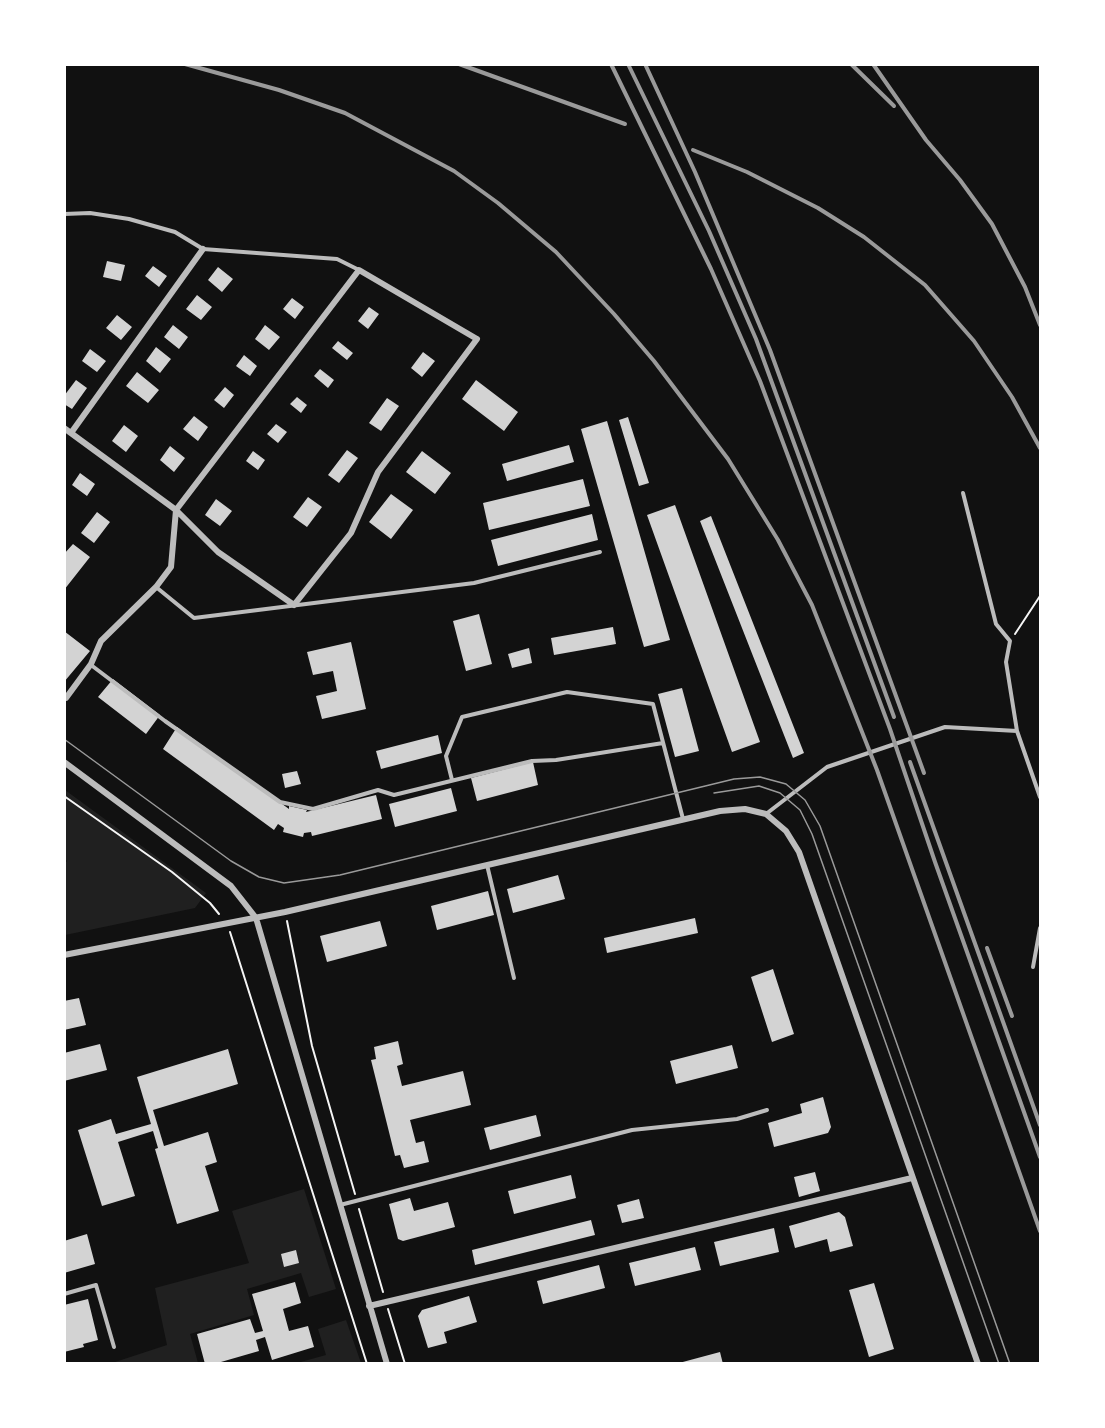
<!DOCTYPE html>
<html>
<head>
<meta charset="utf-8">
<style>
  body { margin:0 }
  #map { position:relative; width:1105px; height:1428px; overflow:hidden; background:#111; font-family:"Golos Text",sans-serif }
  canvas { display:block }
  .frame { position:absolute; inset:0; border:66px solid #fff; pointer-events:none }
</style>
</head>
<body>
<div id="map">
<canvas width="1105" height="1428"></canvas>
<div class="frame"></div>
</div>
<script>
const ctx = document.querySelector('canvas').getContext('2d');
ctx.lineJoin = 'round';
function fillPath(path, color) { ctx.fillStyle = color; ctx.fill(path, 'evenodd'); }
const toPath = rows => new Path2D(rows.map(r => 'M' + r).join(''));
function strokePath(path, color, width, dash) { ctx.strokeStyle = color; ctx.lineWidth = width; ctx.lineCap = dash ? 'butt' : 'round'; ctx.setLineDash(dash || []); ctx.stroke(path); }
fillPath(toPath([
  [65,790,206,893,195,908,65,935,64,864,67,861,65,859],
  [304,1189,336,1289,309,1297,301,1273,247,1289,254,1315,190,1334,198,1363,109,1364,167,1345,155,1288,249,1263,232,1211],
  [346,1320,361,1363,297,1363,326,1355,318,1329]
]), '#202020');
fillPath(toPath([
  [107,261,125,265,121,281,103,277],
  [153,266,167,276,159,287,145,276],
  [218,267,233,279,222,292,208,280],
  [197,295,212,307,201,320,186,309],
  [292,298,304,307,295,319,283,309],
  [369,307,379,314,368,329,358,321],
  [117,315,132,327,121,340,106,328],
  [173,325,188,337,179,349,164,337],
  [265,325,280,337,269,350,255,339],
  [338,341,353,353,347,360,332,348],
  [156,347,171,359,160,373,146,361],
  [90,349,106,361,97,372,82,361],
  [423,352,435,361,422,377,411,368],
  [244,355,257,366,250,376,236,366],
  [320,369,334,380,328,388,314,376],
  [137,372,159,390,148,403,126,386],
  [76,380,87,388,72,409,64,404,64,396],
  [476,380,518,412,504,431,462,399],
  [225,387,234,395,224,408,214,400],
  [297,397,307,405,301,413,290,404],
  [387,398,399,406,381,431,369,423],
  [194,416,208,427,198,441,183,429],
  [628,417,649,483,639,486,619,420],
  [607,421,670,640,644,647,581,429],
  [276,424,287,432,278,443,267,434],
  [124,425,138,436,126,452,112,441],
  [569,445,574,462,507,481,502,464],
  [170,446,185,458,174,472,160,460],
  [347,450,358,458,339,483,328,475],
  [253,451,265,460,258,470,246,461],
  [422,451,451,473,435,494,406,472],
  [80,473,95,484,87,496,72,485],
  [583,479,590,506,489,530,483,503],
  [391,494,413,510,391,539,369,522],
  [308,497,322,507,307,527,293,517],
  [216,499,232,511,220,526,205,515],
  [675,505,760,742,732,752,647,515],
  [97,512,110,522,94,543,81,533],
  [592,514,598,540,498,566,491,540],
  [711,516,804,753,793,758,700,521],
  [73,544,90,557,64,590,64,554],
  [479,614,492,664,466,671,453,621],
  [613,627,616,644,554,655,551,638],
  [64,631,90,651,64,682],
  [351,642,366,709,322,719,316,696,337,691,333,671,313,675,307,652],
  [529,648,532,663,512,668,508,654],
  [113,679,160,715,146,734,98,697],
  [682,688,699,751,675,757,658,694],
  [177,727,289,809,289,806,307,810,306,812,376,795,382,819,312,836,311,832,304,833,303,837,283,832,284,828,278,824,274,830,163,749],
  [438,735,442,753,381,769,376,751],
  [533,762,538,785,477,801,471,778],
  [297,771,301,784,285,788,282,774],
  [451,788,457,811,395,827,389,804],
  [558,875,565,899,513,913,507,889],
  [488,891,494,915,437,930,431,906],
  [695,918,698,933,607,953,604,938],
  [380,921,387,946,327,962,320,936],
  [773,969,794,1034,772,1042,751,977],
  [79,998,86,1025,64,1030,64,1001],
  [398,1041,403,1064,397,1066,402,1086,463,1071,471,1105,410,1120,416,1143,424,1141,429,1162,404,1168,400,1155,395,1156,371,1060,376,1059,374,1047],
  [100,1044,107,1070,64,1081,64,1053],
  [732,1045,738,1068,676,1084,670,1061],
  [228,1049,238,1084,153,1110,164,1146,208,1132,217,1162,205,1166,219,1211,177,1224,155,1149,158,1148,153,1131,118,1142,135,1196,102,1206,78,1130,111,1119,116,1134,151,1124,137,1077],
  [823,1097,831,1127,828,1133,774,1147,768,1123,802,1113,800,1104],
  [536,1115,541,1136,490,1150,484,1128],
  [815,1172,820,1191,799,1197,794,1177],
  [571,1175,576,1198,514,1214,508,1191],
  [410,1198,414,1211,448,1202,455,1227,403,1241,398,1239,389,1204],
  [639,1199,644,1218,622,1223,617,1205],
  [839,1212,845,1217,853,1246,830,1252,827,1239,795,1248,789,1226],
  [591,1220,595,1235,475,1265,472,1250],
  [774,1228,779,1252,720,1266,714,1242],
  [87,1234,95,1264,64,1273,64,1241],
  [695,1247,701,1270,635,1286,629,1263],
  [296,1250,299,1263,284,1267,281,1254],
  [599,1265,605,1288,543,1304,537,1281],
  [295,1282,301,1303,283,1309,289,1331,308,1326,314,1347,272,1360,265,1337,256,1340,259,1351,214,1364,205,1364,197,1334,250,1319,255,1333,263,1331,252,1294],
  [874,1283,894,1349,869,1357,849,1290],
  [469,1296,477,1322,444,1332,447,1343,428,1348,418,1316,422,1310],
  [88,1299,98,1340,83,1344,84,1347,64,1352,64,1305],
  [720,1352,723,1364,679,1364,679,1363]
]), '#d3d3d3');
strokePath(toPath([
  [1015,634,1040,596],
  [64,796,172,872,210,903,219,914],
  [287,921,312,1046,355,1194],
  [230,932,367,1364],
  [359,1209,383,1292],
  [388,1309,405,1364]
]), '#f5f5f5', 2);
strokePath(toPath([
  [64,214,90,213,129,219,175,232,203,249,337,259,359,270],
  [963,493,996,624,1010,641,1006,662,1017,731],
  [156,587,194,618,474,583,600,552],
  [91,665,165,721,280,802,313,809,378,790,394,795,532,761,556,760,663,743],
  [452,780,446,756,462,717,567,692,653,704,683,819],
  [766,814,827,767,945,727,1017,731,1040,797],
  [487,865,514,978],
  [1033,967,1040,928],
  [340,1205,632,1130,737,1119,767,1110],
  [64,1294,96,1285,114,1347]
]), '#bcbcbc', 4);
strokePath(toPath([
  [64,428,176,510,218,552,294,605,351,533,378,472,477,339,359,270,176,510,171,567,156,587,101,641,91,664,66,698,64,697],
  [71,433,203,249],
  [64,762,231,886,256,918,387,1364],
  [64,955,285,912,720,811,745,809,766,814,786,831,799,852,978,1364],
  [369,1306,912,1178]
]), '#bcbcbc', 6);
strokePath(toPath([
  [64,739,231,861,259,877,284,883,340,875,734,779,760,777,786,784,805,800,820,826,1010,1364],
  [714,793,759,786,780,793,800,810,812,834,999,1364]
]), '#9a9a9a', 1.5);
strokePath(toPath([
  [185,64,279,90,345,113,454,171,498,203,556,252,614,314,654,361,728,459,778,540,812,605,877,770,1040,1231],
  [459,64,625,124],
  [611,64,711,269,760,381,890,729,935,862,1040,1157],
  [628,64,709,231,756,339,894,717],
  [645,64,695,172,770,350,924,773],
  [851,64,894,106],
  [873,64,926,140,960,180,992,224,1025,287,1040,325],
  [693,150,747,172,818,208,864,237,925,285,974,341,1012,397,1040,448],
  [910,762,1040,1125],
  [987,948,1012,1016]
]), '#9a9a9a', 4);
</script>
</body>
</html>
